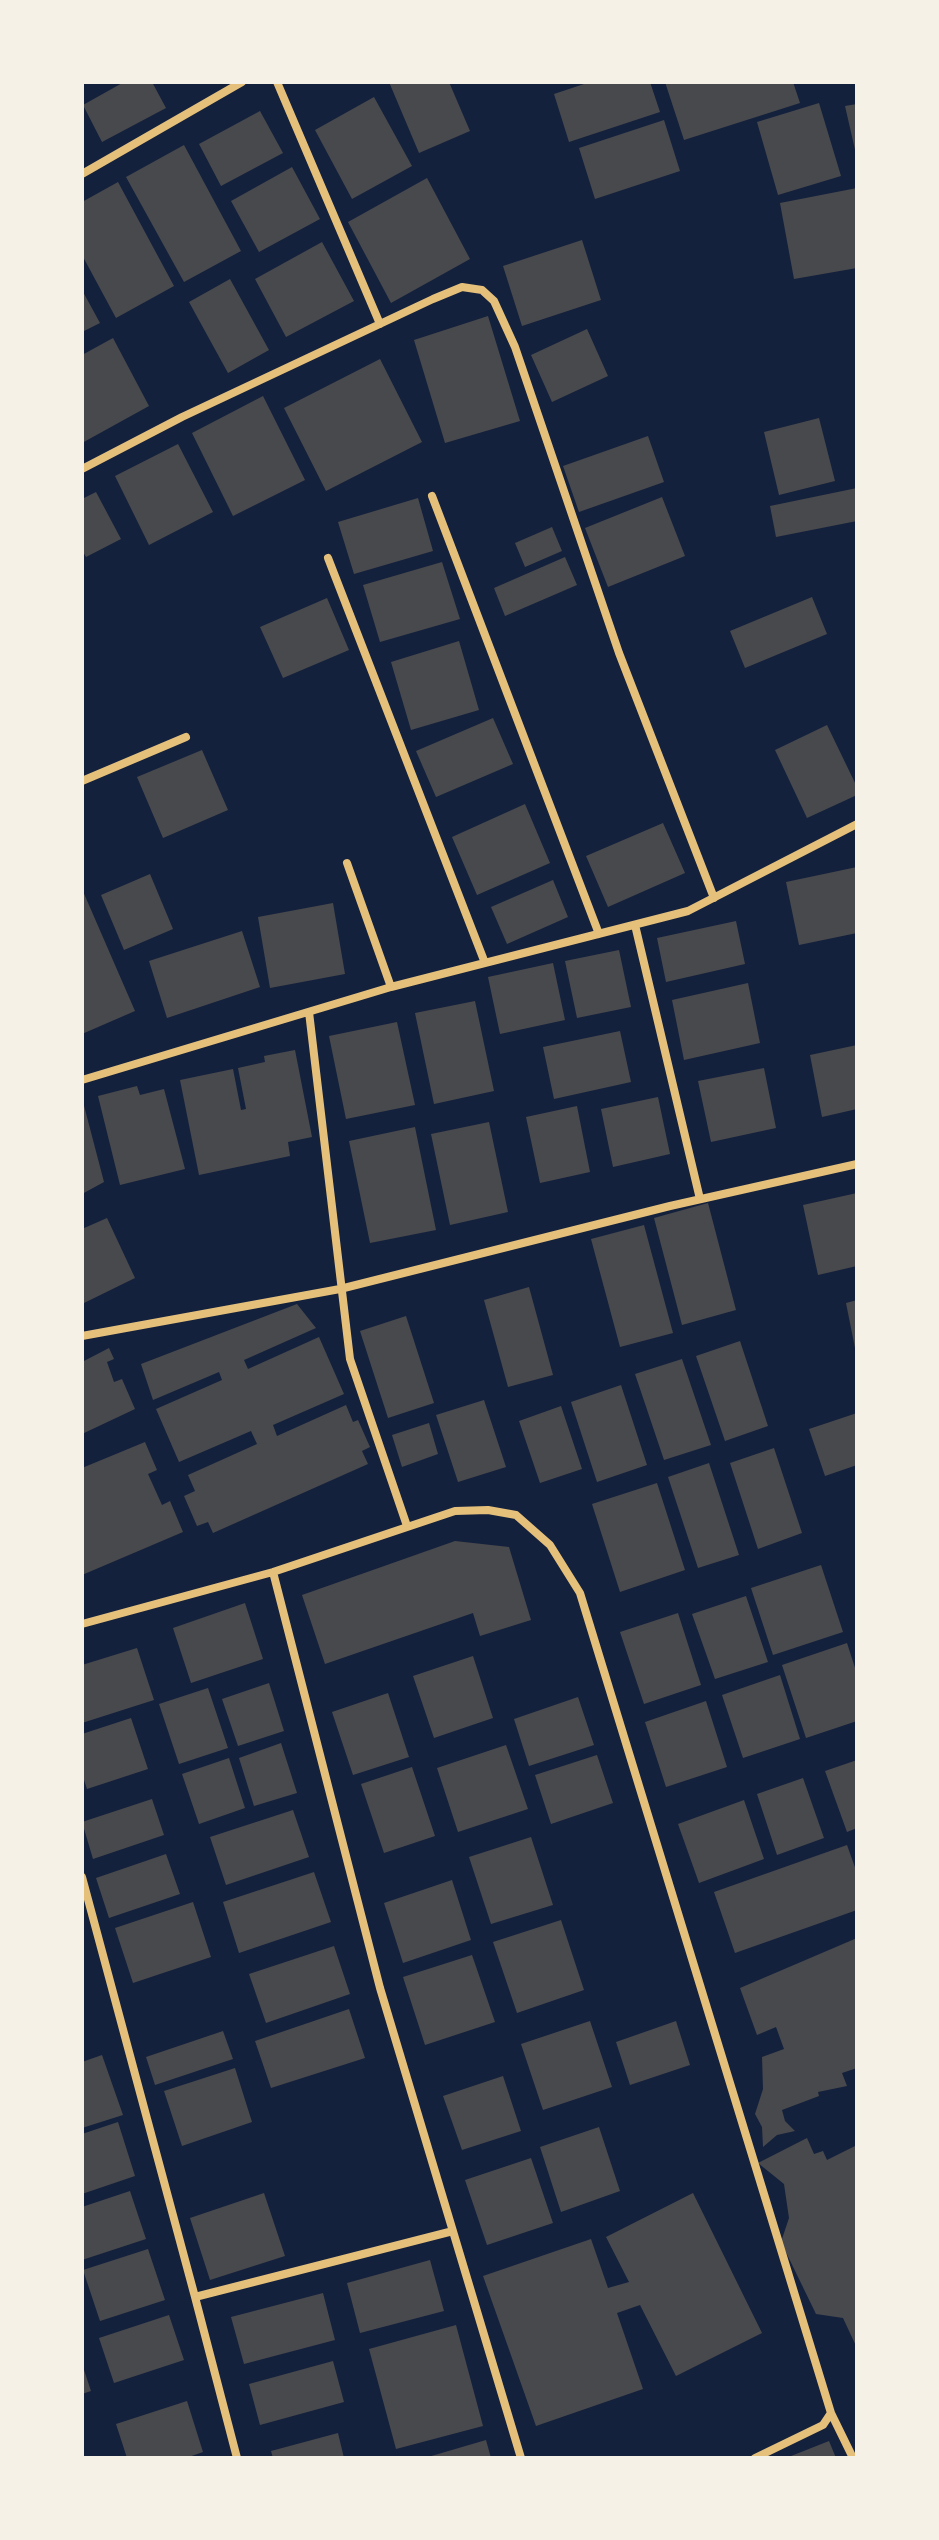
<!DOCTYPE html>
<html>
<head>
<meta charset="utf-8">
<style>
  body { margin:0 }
  #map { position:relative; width:939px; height:2540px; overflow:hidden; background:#14213d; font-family:"Exo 2",sans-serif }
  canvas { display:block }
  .frame { position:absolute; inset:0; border:84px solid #f6f1e7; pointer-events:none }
</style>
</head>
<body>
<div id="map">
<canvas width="939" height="2540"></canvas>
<div class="frame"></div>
</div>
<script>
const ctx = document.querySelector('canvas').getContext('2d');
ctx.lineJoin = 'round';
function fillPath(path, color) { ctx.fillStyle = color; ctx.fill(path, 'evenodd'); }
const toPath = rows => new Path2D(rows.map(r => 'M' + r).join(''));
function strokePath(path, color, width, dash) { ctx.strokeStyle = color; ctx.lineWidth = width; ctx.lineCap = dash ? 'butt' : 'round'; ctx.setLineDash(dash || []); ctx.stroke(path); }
fillPath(toPath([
  [124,82,152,82,166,108,102,142,83,105],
  [389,82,449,82,470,131,419,153],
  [590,82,650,82,660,112,569,142,554,94],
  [665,82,793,82,800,103,684,140],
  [374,97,412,166,352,199,315,130],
  [819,103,841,176,778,195,757,122],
  [857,104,857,154,856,154,845,106],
  [260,111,283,153,221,186,199,144],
  [664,120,680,171,595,199,579,148],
  [184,145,241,251,184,282,126,177],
  [292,167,320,219,259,252,231,201],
  [427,178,470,259,391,303,348,222],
  [118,182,174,286,116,318,82,255,82,202],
  [857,188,857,268,794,279,780,203],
  [582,240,601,300,522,326,503,266],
  [322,242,354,301,286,337,255,279],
  [230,279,269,350,228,373,189,302],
  [82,290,100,323,82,332],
  [488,316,520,421,445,443,414,340],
  [587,329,608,376,552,402,531,355],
  [113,338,149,406,82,443,82,355],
  [380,359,422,442,326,491,284,408],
  [263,396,305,480,233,516,192,433],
  [819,418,835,481,779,495,764,432],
  [648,436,664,482,579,512,563,466],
  [178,444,213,512,149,545,115,476],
  [857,488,857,521,776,537,770,506],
  [96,492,121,539,86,557,82,550,82,499],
  [662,497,685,556,608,587,585,528],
  [418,498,433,551,354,574,338,522],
  [552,527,562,551,525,567,515,543],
  [565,557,577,585,505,616,494,588],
  [442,562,460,619,380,642,363,585],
  [812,597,827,634,745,668,730,631],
  [327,598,349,650,283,678,260,627],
  [459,641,479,710,411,730,391,662],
  [493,718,513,764,436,797,416,751],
  [827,725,857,787,857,795,807,818,775,750],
  [202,750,228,810,163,838,137,777],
  [525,804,550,863,477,895,452,837],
  [663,823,685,873,608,907,586,856],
  [857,867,857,933,799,945,786,882],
  [150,874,173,929,124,950,101,895],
  [553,880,568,917,507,944,491,907],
  [82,889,135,1011,82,1034],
  [333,903,345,974,270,988,258,917],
  [736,921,745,964,666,982,657,938],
  [242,931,260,987,167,1018,149,961],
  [619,950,631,1007,577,1018,565,961],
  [553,963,565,1020,500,1034,488,977],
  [748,983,760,1043,684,1060,672,1000],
  [475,1001,494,1091,434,1104,415,1013],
  [397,1022,415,1105,346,1119,329,1036],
  [620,1031,631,1082,554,1099,543,1047],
  [857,1045,857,1109,822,1117,810,1055],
  [295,1050,312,1137,288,1142,290,1156,199,1175,180,1080,233,1069,241,1110,246,1109,238,1068,265,1062,264,1056],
  [764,1068,776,1128,711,1142,698,1081],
  [137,1086,140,1095,164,1089,185,1169,120,1185,98,1096],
  [658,1097,670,1154,613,1167,601,1109],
  [82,1098,104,1182,82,1194],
  [577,1106,590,1172,540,1183,526,1117],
  [489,1122,508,1212,450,1225,431,1134],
  [415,1127,436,1230,370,1243,349,1141],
  [857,1193,857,1266,818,1275,803,1205],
  [708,1203,736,1310,682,1325,654,1218],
  [107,1218,135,1278,82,1304,82,1229],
  [644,1225,673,1333,620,1347,591,1239],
  [529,1287,553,1375,508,1387,484,1300],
  [857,1300,857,1353,856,1353,846,1303],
  [297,1304,316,1328,244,1360,248,1369,319,1337,344,1394,273,1425,277,1436,346,1405,353,1422,358,1420,370,1447,362,1451,368,1464,213,1533,208,1522,197,1526,184,1496,195,1491,188,1475,257,1444,251,1431,179,1462,156,1409,222,1380,219,1372,153,1400,141,1364],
  [406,1316,434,1403,388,1418,360,1331],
  [740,1341,768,1426,725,1441,696,1356],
  [109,1348,114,1359,107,1362,114,1382,122,1379,135,1409,82,1434,82,1362],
  [682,1359,711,1445,664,1460,635,1374],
  [621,1385,647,1465,597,1482,571,1402],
  [484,1400,506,1467,458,1482,436,1415],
  [561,1406,582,1469,540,1483,519,1421],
  [857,1413,857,1465,825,1476,809,1429],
  [429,1423,438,1454,402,1467,392,1435],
  [145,1442,157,1470,148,1474,162,1505,170,1501,183,1532,82,1575,82,1468],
  [774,1448,802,1533,758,1549,730,1463],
  [709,1463,739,1555,698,1568,668,1477],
  [657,1483,685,1570,620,1592,592,1504],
  [455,1541,509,1547,531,1620,480,1636,473,1613,325,1664,302,1595],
  [821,1565,843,1632,773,1655,751,1588],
  [746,1596,768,1662,715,1679,692,1614],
  [245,1603,263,1659,191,1683,173,1628],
  [678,1613,701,1685,644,1704,620,1632],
  [847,1643,857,1674,857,1721,806,1738,782,1665],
  [137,1648,154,1700,82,1723,82,1665],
  [473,1656,493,1718,434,1738,413,1676],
  [780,1675,800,1739,743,1758,722,1695],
  [269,1683,284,1731,238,1746,222,1699],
  [208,1688,228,1748,179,1764,159,1704],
  [388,1693,409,1757,353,1775,332,1712],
  [578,1697,594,1745,529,1766,514,1719],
  [706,1701,727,1767,666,1787,645,1722],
  [131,1718,148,1769,87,1789,82,1774,82,1734],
  [281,1743,297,1793,254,1806,239,1758],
  [506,1745,528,1809,458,1832,437,1768],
  [597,1755,613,1803,551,1824,535,1775],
  [229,1758,245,1808,199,1824,182,1774],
  [857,1760,857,1828,847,1832,825,1771],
  [412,1767,435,1836,384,1853,361,1784],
  [803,1778,824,1838,777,1855,757,1794],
  [152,1799,164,1835,93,1859,82,1822],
  [744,1800,764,1859,699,1883,678,1824],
  [293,1810,309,1857,226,1885,210,1837],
  [531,1837,553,1905,491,1924,469,1857],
  [847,1845,857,1873,857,1910,735,1953,714,1892],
  [166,1854,180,1894,109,1918,96,1878],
  [314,1872,331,1922,239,1953,223,1902],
  [452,1880,471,1940,403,1963,384,1903],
  [193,1902,211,1957,133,1983,115,1928],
  [561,1920,584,1990,517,2013,493,1942],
  [857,1938,857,2068,842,2073,847,2086,818,2092,819,2096,782,2110,785,2121,795,2131,777,2135,763,2147,762,2127,755,2114,763,2089,762,2057,784,2049,776,2027,757,2035,740,1988],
  [334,1946,350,1994,266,2023,249,1974],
  [472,1955,495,2022,425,2045,403,1977],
  [349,2009,365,2058,271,2088,255,2041],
  [590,2021,612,2087,543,2110,521,2044],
  [676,2021,690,2065,630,2085,616,2042],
  [223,2031,233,2059,155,2085,146,2057],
  [102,2055,123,2115,82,2128,82,2062],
  [235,2068,252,2122,182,2146,164,2091],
  [503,2076,521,2131,462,2150,443,2096],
  [118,2122,135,2176,82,2194,82,2134],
  [599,2127,620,2191,561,2212,540,2147],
  [807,2138,814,2154,823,2151,827,2160,857,2145,857,2348,843,2318,816,2314,781,2242,789,2218,784,2184,758,2163],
  [531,2158,553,2223,487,2245,465,2180],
  [130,2191,146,2239,82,2260,82,2207],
  [264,2193,285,2256,210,2280,190,2218],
  [693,2193,762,2333,676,2376,640,2305,617,2313,643,2389,536,2426,483,2276,591,2239,608,2288,629,2282,606,2237],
  [148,2249,165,2300,100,2321,83,2270],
  [430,2260,444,2311,360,2333,347,2283],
  [323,2293,335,2340,244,2364,231,2317],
  [169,2315,184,2360,114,2383,99,2338],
  [456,2325,483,2426,396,2449,369,2349],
  [333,2361,344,2402,260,2425,249,2384],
  [82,2364,91,2391,82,2394],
  [187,2401,203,2452,186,2458,127,2458,116,2424],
  [338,2433,344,2458,273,2458,271,2451],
  [486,2440,491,2458,428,2458,428,2457],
  [829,2441,836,2458,786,2458]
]), '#48494c');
strokePath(toPath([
  [277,82,380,324],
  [82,174,242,82],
  [82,469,182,417,433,299,462,287,482,290,494,301,515,347,619,653,714,898],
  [432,496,599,934],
  [328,558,485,963],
  [82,781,186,737],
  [347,863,391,987],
  [635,925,700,1199],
  [309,1012,350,1359,407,1526],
  [82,1080,391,987,688,911,857,824],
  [82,1336,340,1289,670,1206,857,1164],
  [273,1572,380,1988,521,2458],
  [82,1624,273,1572,455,1511,488,1510,516,1515,550,1545,580,1593,831,2413,823,2425,755,2458],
  [82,1877,195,2297,453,2231],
  [195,2297,237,2458],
  [831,2413,853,2458]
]), '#e5c07b', 8);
</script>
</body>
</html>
